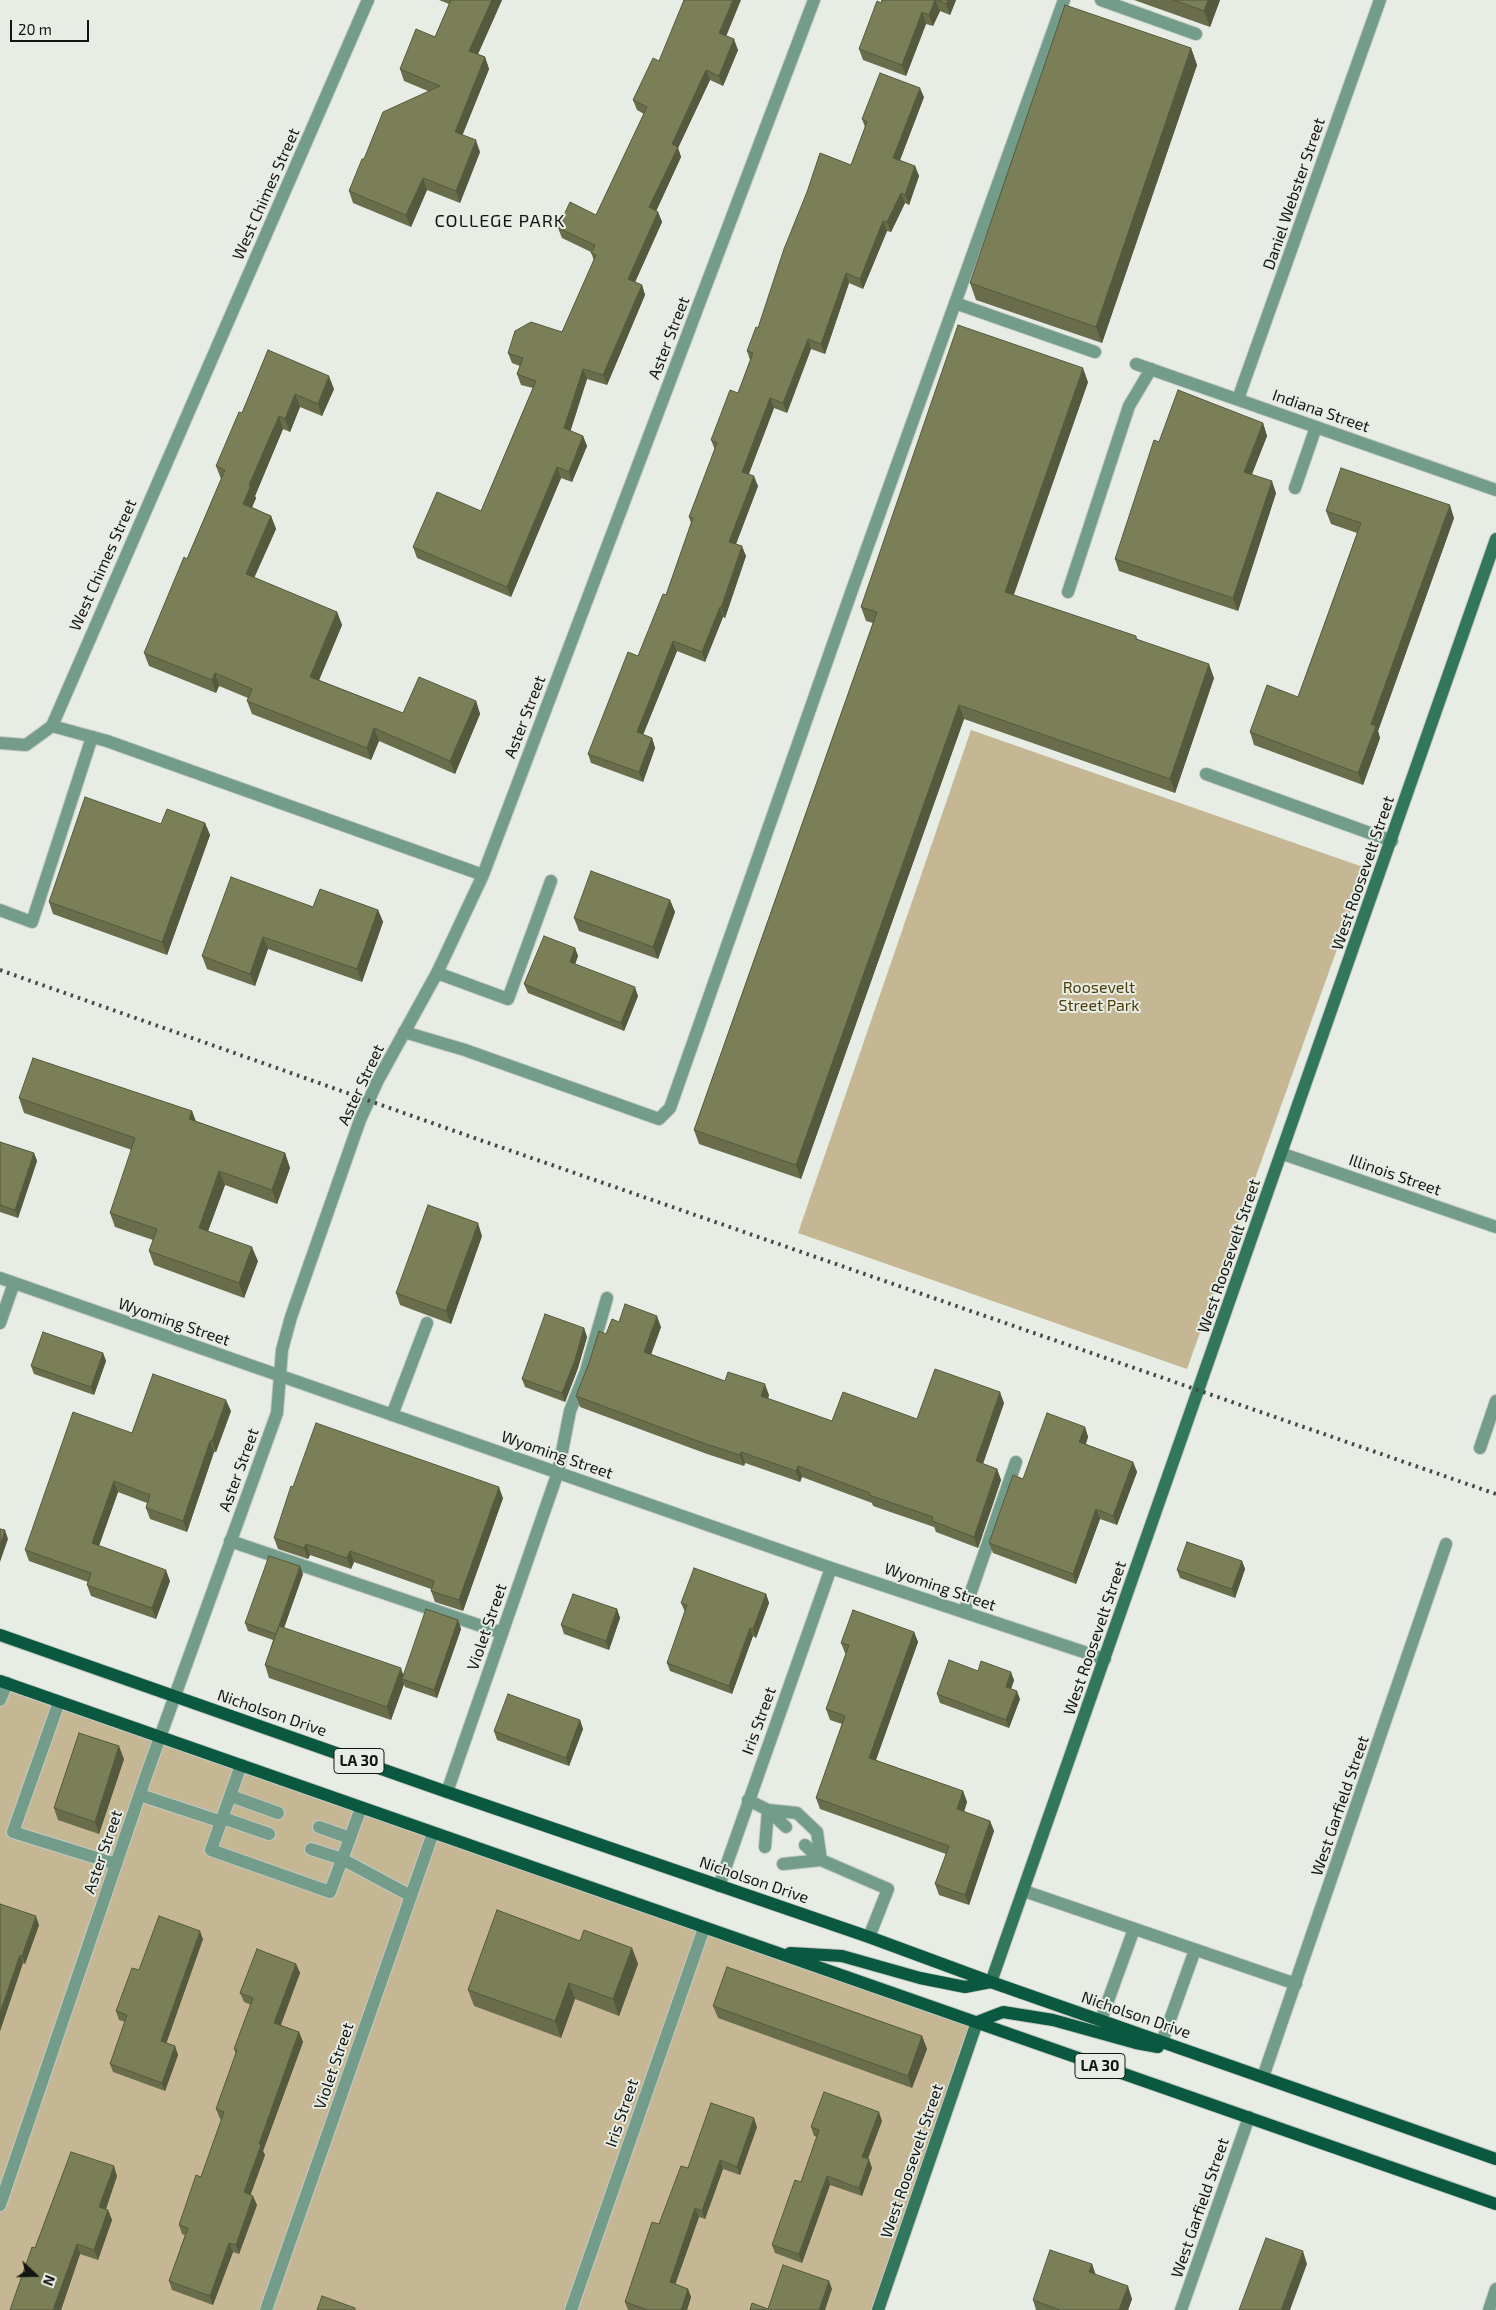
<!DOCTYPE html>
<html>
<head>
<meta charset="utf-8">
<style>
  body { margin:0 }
  #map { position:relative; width:1496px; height:2310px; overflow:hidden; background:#e7ede5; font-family:"Exo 2",sans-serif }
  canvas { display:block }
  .north { position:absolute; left:10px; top:2250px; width:50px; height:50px; -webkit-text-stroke:4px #e7ede5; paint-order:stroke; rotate:111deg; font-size:14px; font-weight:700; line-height:20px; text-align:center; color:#131512 }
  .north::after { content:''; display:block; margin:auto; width:18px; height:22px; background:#131512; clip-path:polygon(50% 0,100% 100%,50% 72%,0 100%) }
  .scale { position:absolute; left:10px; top:20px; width:79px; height:22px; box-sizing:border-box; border:2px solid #131512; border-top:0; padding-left:6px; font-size:15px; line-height:18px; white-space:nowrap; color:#131512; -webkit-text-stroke:4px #e7ede5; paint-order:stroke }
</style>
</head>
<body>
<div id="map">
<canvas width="1496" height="2310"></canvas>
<div class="north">N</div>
<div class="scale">20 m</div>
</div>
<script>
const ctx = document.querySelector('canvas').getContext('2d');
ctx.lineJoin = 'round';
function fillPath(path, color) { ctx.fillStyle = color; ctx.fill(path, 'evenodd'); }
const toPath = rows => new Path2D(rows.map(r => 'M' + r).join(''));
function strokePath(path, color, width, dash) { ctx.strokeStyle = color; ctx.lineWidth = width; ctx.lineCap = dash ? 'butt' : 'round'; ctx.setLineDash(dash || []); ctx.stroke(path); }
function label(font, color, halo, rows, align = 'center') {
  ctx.font = font + ' "Exo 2",sans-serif'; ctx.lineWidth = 4; ctx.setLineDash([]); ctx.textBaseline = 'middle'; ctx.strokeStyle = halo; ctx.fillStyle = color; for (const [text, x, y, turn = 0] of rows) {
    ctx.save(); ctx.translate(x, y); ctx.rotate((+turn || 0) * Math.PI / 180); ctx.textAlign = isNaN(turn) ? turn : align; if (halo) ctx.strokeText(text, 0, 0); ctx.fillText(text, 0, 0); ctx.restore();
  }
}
fillPath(toPath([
  [971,730,1366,868,1187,1369,798,1233],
  [0,1681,977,2022,876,2310,0,2310]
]), '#c5b794');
const service = toPath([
  [1101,0,1196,34],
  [955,303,1095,352],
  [1295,488,1316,427],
  [1068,592,1129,406,1151,369],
  [0,743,26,745,52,726],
  [1206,774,1392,841],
  [0,910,32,922,92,737],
  [437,973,508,999,551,881],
  [404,1032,465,1050,659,1119,670,1108,852,590,1064,0],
  [392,1415,427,1323],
  [558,1472,570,1411,586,1371,607,1298],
  [230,1541,502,1633],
  [964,1612,1016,1462],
  [0,1700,7,1683],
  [59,1702,13,1832,116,1864],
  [241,1765,211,1850,330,1892,361,1808],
  [140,1795,222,1822],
  [231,1796,278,1813],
  [748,1800,768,1810,786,1827],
  [223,1818,269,1834],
  [319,1827,350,1838],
  [805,1845,821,1860,888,1889,869,1937],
  [765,1847,768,1810,797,1813,817,1832,821,1860,783,1864],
  [311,1849,342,1859,411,1896],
  [1024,1891,1296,1984],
  [1101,2020,1134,1929],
  [1162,2042,1195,1950]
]);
const minor = toPath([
  [368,0,52,726,107,741,483,875],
  [1136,364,1496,490],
  [1238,399,1380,0],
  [1283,1154,1496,1227],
  [0,1278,831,1568,1105,1659],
  [0,1323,14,1283],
  [1480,1448,1496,1401],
  [447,1792,558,1472],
  [719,1886,831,1568],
  [1263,2077,1446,1544],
  [0,2205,146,1776,277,1413,282,1350,291,1317,360,1120,378,1080,437,973,483,875,814,0],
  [266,2310,433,1833],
  [571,2310,704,1928],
  [1181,2310,1249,2117],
  [1489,2310,1496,2289]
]);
const secondary = toPath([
  [991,1982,1496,539],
  [878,2310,977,2022]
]);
const primary = toPath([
  [0,1635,447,1792,869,1937,991,1982,1496,2159],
  [0,1681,1496,2204],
  [790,1953,842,1956,920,1978,965,1987,991,1982],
  [977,2022,1003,2012,1053,2020,1136,2043,1158,2047]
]);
strokePath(service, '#c5cac3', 14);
strokePath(minor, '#c5cac3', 14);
strokePath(secondary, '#c5cac3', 14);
strokePath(primary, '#c5cac3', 14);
strokePath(service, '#739d8a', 12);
strokePath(minor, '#739d8a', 12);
strokePath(secondary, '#32765d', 12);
strokePath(primary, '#0b5840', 12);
strokePath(toPath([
  [0,970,480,1140,1496,1494]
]), '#454844', 4, [2.5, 5]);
fillPath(toPath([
  [439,0,502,0,478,54,485,57,489,69,462,135,480,152,460,203,427,190,411,227,353,203,349,191,428,91,404,81,400,69,435,37,449,4],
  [882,0,956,0,950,15,940,11,933,26,926,24,906,76,863,60,859,49],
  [1134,0,1220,0,1210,27],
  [726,36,738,50,723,86,710,80,678,148,681,157,656,211,658,212,662,222,635,282,642,285,645,295,607,385,587,379,570,431,583,436,587,446,572,482,561,478,511,597,417,558,413,547,481,511,533,388,521,385,517,374,520,366,512,363,508,353,562,332,594,261,591,252,562,238,558,228,596,215,644,114,637,110,633,100,659,61],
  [1191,48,1197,65,1102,343,976,300,970,283],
  [924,97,900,160,915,166,919,176,909,205,905,203,891,232,887,231,863,289,849,283,825,354,811,349,787,413,774,408,749,474,758,486,736,544,746,556,725,618,723,617,705,662,677,651,643,735,652,738,655,748,643,782,591,763,588,754,638,656,666,595,691,523,689,517,715,450,711,440,738,393,750,360,747,351,758,328,851,165,865,127,862,119],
  [268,350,334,389,322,416,300,407,290,432,283,429,255,496,256,498,252,507,271,516,276,529,254,578,337,612,342,625,319,680,403,713,476,701,480,714,455,774,379,741,371,760,252,714,247,701,248,698,219,686,216,693,149,666,144,653,187,559,221,479,216,466,242,413],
  [1088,382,1013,595,1136,636,1137,639,1214,678,1175,793,964,719,801,1179,699,1144,694,1130,873,623,866,621,861,607],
  [1263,423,1267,436,1252,474,1276,493,1238,611,1119,571,1115,559,1159,442],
  [1326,511,1454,518,1378,731,1380,738,1363,785,1254,745,1250,732,1298,697,1357,533,1331,524],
  [205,823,210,835,167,955,53,914,49,902,161,824],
  [670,900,675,912,658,959,579,931,574,918],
  [313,907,378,910,383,922,362,982,268,949,255,986,207,969,202,956],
  [575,948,578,956,575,964,638,996,624,1031,528,993,524,984],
  [19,1098,192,1111,196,1121,285,1153,290,1168,277,1204,225,1185,208,1231,258,1261,244,1298,154,1265,149,1251,153,1240,115,1227,110,1213,132,1150,24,1113],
  [0,1142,34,1153,37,1161,18,1218,0,1212],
  [482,1236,451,1324,400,1305,396,1293],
  [619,1322,661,1327,651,1354,725,1381,769,1395,768,1399,832,1421,917,1419,1004,1403,983,1464,997,1469,1001,1480,978,1548,936,1532,934,1527,873,1506,872,1503,802,1477,800,1482,745,1463,744,1466,707,1454,580,1407,576,1396,606,1334],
  [584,1328,587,1337,578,1368,565,1402,525,1387,522,1379],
  [103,1353,106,1361,94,1395,34,1374,31,1366],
  [231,1411,216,1452,214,1452,187,1532,150,1519,146,1508,147,1503,118,1492,99,1546,170,1581,156,1619,91,1596,87,1585,88,1582,29,1561,25,1550,132,1433],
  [1085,1427,1088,1437,1086,1444,1133,1462,1137,1472,1117,1525,1100,1519,1076,1584,993,1553,989,1543,1023,1479],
  [293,1487,503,1498,463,1611,435,1602,431,1591,431,1589,354,1562,351,1569,310,1555,308,1559,278,1549,274,1538],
  [1242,1561,1245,1569,1235,1598,1180,1578,1177,1570],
  [303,1574,284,1628,403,1676,458,1620,461,1629,437,1698,405,1687,404,1684,391,1720,269,1678,265,1665,273,1640,248,1631,245,1623],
  [766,1594,769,1603,756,1638,753,1636,732,1694,670,1671,667,1663,685,1612,681,1603],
  [617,1609,620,1618,609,1650,564,1634,561,1625],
  [914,1632,918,1642,876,1760,963,1791,967,1802,964,1812,990,1821,994,1831,969,1905,939,1895,935,1884,946,1854,820,1809,816,1798,842,1724,830,1720,826,1709,846,1654,845,1653,841,1643],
  [978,1671,1014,1680,1011,1689,1020,1699,1009,1728,940,1703,937,1694],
  [580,1720,583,1729,569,1766,497,1740,494,1731],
  [124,1759,99,1834,58,1820,54,1808],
  [0,1904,39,1925,25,1964,23,1963,0,2031],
  [203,1939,166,2043,175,2046,178,2055,165,2091,113,2072,110,2064,125,2022,119,2020,116,2011,139,1970],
  [632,1948,638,1964,619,2016,575,1999,561,2038,474,2006,468,1990],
  [296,1964,300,1973,280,2025,299,2032,303,2042,263,2151,265,2155,250,2195,257,2205,239,2254,233,2252,213,2305,172,2290,169,2281,185,2235,182,2234,179,2225,201,2177,222,2120,220,2119,216,2109,236,2054,234,2049,251,2005,244,2002,240,1993],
  [713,2006,922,2036,927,2049,912,2088,718,2018],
  [882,2121,868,2159,872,2168,862,2196,830,2185,802,2263,775,2253,772,2245,801,2182,817,2137,814,2136,811,2127],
  [757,2127,740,2175,723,2169,705,2219,699,2217,675,2284,688,2289,691,2297,687,2310,628,2310,625,2302,659,2224,688,2168],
  [117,2176,106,2209,108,2210,112,2220,98,2260,80,2254,61,2310,10,2310,35,2248],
  [1092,2264,1096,2275,1132,2299,1128,2310,1036,2310,1033,2300]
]), '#696d4b');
fillPath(toPath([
  [492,0,502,0,474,63,469,51],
  [733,0,741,0,723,44,719,33],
  [935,0,940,11,933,26,929,15],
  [948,0,956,0,950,15,946,4],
  [1208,0,1220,0,1210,27,1204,11],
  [922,12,926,24,906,76,902,65],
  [734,39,738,50,723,86,719,76],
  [1191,48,1197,65,1102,343,1096,327],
  [485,57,489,69,459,144,455,132],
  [706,70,710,80,678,148,681,157,653,218,649,207,672,144],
  [920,88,924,97,897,168,893,158],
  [476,140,480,152,460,203,456,191],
  [915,166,919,176,909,205,905,195],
  [423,178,427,190,411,227,406,215],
  [901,193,905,203,891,232,887,222],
  [658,212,662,222,632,289,628,279],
  [883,221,887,231,863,289,860,279],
  [846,273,849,283,825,354,821,344],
  [642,285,645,295,607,385,603,375],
  [808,339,811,349,787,413,783,403],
  [1083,368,1088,382,1010,606,1005,592],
  [583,369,587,379,568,439,564,428],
  [329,376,334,389,322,416,318,404],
  [295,394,300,407,290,432,285,419],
  [770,398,774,408,746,481,742,472],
  [279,416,283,429,255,496,256,498,248,517,243,504,249,485],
  [1263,423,1267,436,1248,484,1244,472],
  [583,436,587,446,572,482,569,472],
  [557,467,561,478,511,597,507,587],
  [754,476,758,486,733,552,729,542],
  [1272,481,1276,493,1238,611,1233,598],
  [1450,505,1454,518,1378,731,1380,738,1363,785,1358,773,1371,724],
  [271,516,276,529,250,587,246,574],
  [742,546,746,556,725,618,721,608],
  [720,607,723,617,705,662,702,652],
  [337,612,342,625,315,690,310,677],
  [673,641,677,651,640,742,637,732],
  [1209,664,1214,678,1175,793,1170,779],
  [215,673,219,686,216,693,212,680],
  [476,701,480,714,455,774,450,761],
  [959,705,964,719,801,1179,796,1165],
  [374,728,379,741,371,760,367,748],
  [652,738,655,748,643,782,639,772],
  [205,823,210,835,167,955,162,942],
  [670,900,675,912,658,959,653,947],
  [378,910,383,922,362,982,357,969],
  [263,937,268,949,255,986,250,974],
  [575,948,578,956,573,970,570,962],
  [635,987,638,996,624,1031,621,1023],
  [192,1111,197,1126,189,1119],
  [34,1153,37,1161,18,1218,15,1210],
  [285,1153,290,1168,277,1204,272,1190],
  [219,1171,225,1185,204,1242,199,1228],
  [478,1223,482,1236,451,1324,446,1311],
  [252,1247,258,1261,244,1298,239,1283],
  [657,1316,661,1327,648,1363,644,1352],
  [584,1328,587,1337,578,1368,565,1402,562,1393],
  [103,1353,106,1361,94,1395,91,1387],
  [765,1384,769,1395,765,1407,761,1396],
  [1000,1392,1004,1403,980,1472,976,1461],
  [226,1400,231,1411,216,1452,212,1441],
  [1085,1427,1088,1437,1083,1451,1079,1442],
  [210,1441,214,1452,187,1532,183,1521],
  [741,1452,745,1463,744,1466,740,1455],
  [1133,1462,1137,1472,1117,1525,1113,1516],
  [798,1466,802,1477,800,1482,796,1471],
  [997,1469,1001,1480,978,1548,974,1537],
  [114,1481,118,1492,96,1554,92,1543],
  [499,1487,503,1498,463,1611,459,1600],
  [1096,1509,1100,1519,1076,1584,1073,1574],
  [5,1530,8,1539,0,1562,0,1545],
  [306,1544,310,1555,308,1559,304,1548],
  [350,1551,354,1562,351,1569,347,1558],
  [1242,1561,1245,1569,1235,1598,1232,1589],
  [300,1566,303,1574,279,1642,276,1634],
  [166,1570,170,1581,156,1619,152,1608],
  [766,1594,769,1603,756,1638,753,1629],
  [617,1609,620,1618,609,1650,606,1641],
  [458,1620,461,1629,437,1698,434,1690],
  [750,1628,753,1636,732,1694,729,1686],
  [914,1632,918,1642,873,1768,869,1758],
  [401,1668,405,1680,402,1679,404,1684,391,1720,387,1707],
  [1011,1672,1014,1680,1009,1695,1006,1687],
  [1017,1691,1020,1699,1009,1728,1006,1720],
  [580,1720,583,1729,569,1766,566,1758],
  [119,1746,124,1759,99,1834,95,1822],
  [963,1791,967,1802,961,1820,957,1809],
  [990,1821,994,1831,969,1905,965,1895],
  [36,1916,39,1925,25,1964,22,1956],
  [200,1931,203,1939,164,2050,161,2041],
  [632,1948,638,1964,619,2016,613,1999],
  [20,1955,23,1963,0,2031,0,2013],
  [296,1964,300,1973,278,2033,274,2023],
  [569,1983,575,1999,561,2038,555,2021],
  [299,2032,303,2042,263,2151,265,2155,248,2202,244,2192,259,2144],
  [922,2036,927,2049,912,2088,908,2076],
  [175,2046,178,2055,165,2091,162,2083],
  [879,2112,882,2121,865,2165,862,2157],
  [754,2118,757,2127,740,2175,737,2167],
  [869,2159,872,2168,862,2196,859,2188],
  [720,2160,723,2169,705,2219,702,2211],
  [114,2166,117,2176,103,2217,99,2207],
  [827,2176,830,2185,802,2263,799,2254],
  [253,2196,257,2205,239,2254,236,2245],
  [695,2208,699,2217,673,2291,670,2282],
  [108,2210,112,2220,98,2260,94,2250],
  [229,2243,233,2252,213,2305,210,2296],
  [77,2244,80,2254,61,2310,53,2310],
  [1303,2251,1307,2264,1290,2310,1281,2310],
  [1092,2264,1096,2277,1089,2272],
  [829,2281,832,2289,825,2310,819,2310],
  [1128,2286,1132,2299,1128,2310,1119,2310],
  [688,2289,691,2297,687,2310,681,2310]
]), '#55593d');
const building = toPath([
  [451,0,492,0,469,51,485,57,455,132,476,140,456,191,423,178,406,215,349,191,362,159,364,159,383,112,440,86,400,69,416,29,435,37,451,0],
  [684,0,733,0,719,33,734,39,719,76,706,70,672,144,678,147,649,207,658,212,628,279,642,285,603,375,583,369,564,428,583,436,569,472,557,467,507,587,413,547,437,492,481,511,536,381,517,374,523,358,508,353,515,331,531,322,562,332,596,255,591,253,595,245,558,228,570,202,596,215,647,107,633,100,653,58,659,61,684,0],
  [882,0,935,0,929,15,922,12,902,65,859,49,877,1,881,3,882,0],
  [937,0,948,0,946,4,937,0],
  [1174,0,1208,0,1204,11,1174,0],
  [1065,5,1191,48,1096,327,970,283,1065,5],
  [880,73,920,88,893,158,915,166,905,195,901,193,887,222,883,221,860,279,846,273,821,344,808,339,783,403,770,398,742,472,754,476,729,542,742,546,721,608,720,607,702,652,673,641,637,732,652,738,639,772,588,754,628,652,638,656,663,594,666,595,693,518,689,517,717,443,711,440,730,390,738,393,753,353,747,351,756,327,758,328,784,249,807,192,820,153,851,165,867,122,862,119,880,73],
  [958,325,1083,368,1005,592,1136,636,1136,639,1209,664,1170,779,959,705,796,1165,694,1130,877,612,861,607,958,325],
  [268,350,329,376,318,404,295,394,285,419,279,416,249,485,251,485,243,504,271,516,246,574,337,612,310,677,403,713,419,677,476,701,450,761,374,728,367,748,247,701,252,689,215,673,212,680,144,653,184,557,187,559,225,470,216,466,239,412,242,413,268,350],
  [1178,390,1263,423,1244,472,1272,481,1233,598,1115,559,1154,440,1159,442,1178,390],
  [1341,468,1450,505,1371,724,1376,726,1358,773,1250,732,1267,685,1298,697,1361,523,1326,511,1341,468],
  [85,797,161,824,167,809,205,823,162,942,49,902,85,797],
  [591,871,670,900,653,947,574,918,591,871],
  [231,877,313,907,320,889,378,910,357,969,263,937,250,974,202,956,231,877],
  [544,936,575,948,570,962,635,987,621,1023,524,984,544,936],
  [33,1058,192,1111,189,1119,285,1153,272,1190,219,1171,199,1228,252,1247,239,1283,149,1251,157,1229,110,1213,135,1138,19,1098,33,1058],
  [0,1142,34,1153,15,1210,0,1205,0,1142],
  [428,1205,478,1223,446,1311,396,1293,428,1205],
  [625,1304,657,1316,644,1352,725,1381,728,1372,765,1384,761,1396,832,1421,843,1392,917,1419,935,1369,1000,1392,976,1461,997,1469,974,1537,932,1521,933,1517,869,1495,870,1493,798,1466,796,1471,741,1452,740,1455,703,1443,576,1396,589,1363,599,1331,606,1334,612,1319,619,1322,625,1304],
  [545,1314,584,1328,575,1360,562,1393,522,1379,545,1314],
  [43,1332,103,1353,91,1387,31,1366,43,1332],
  [153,1374,226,1400,212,1441,210,1441,183,1521,146,1508,150,1495,114,1481,92,1543,166,1570,152,1608,87,1585,91,1573,25,1550,73,1412,132,1433,153,1374],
  [1047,1413,1085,1427,1079,1442,1133,1462,1113,1516,1096,1509,1073,1574,989,1543,1013,1475,1023,1479,1047,1413],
  [316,1423,499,1487,459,1600,431,1591,434,1581,350,1551,347,1558,306,1544,304,1548,274,1538,291,1486,293,1487,316,1423],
  [0,1529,5,1530,0,1545,0,1529],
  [1187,1542,1242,1561,1232,1589,1177,1570,1187,1542],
  [269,1556,300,1566,276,1634,245,1623,269,1556],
  [694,1568,766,1594,753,1629,750,1628,729,1686,667,1663,687,1605,681,1603,694,1568],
  [573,1594,617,1609,606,1641,561,1625,573,1594],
  [426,1609,458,1620,434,1690,402,1679,426,1609],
  [853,1610,914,1632,869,1758,963,1791,957,1809,990,1821,965,1895,935,1884,949,1846,816,1798,845,1716,826,1709,849,1645,841,1643,853,1610],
  [279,1626,401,1668,387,1707,265,1665,279,1626],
  [949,1660,978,1671,981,1661,1011,1672,1006,1687,1017,1691,1006,1720,937,1694,949,1660],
  [508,1694,580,1720,566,1758,494,1731,508,1694],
  [79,1733,119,1746,95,1822,54,1808,79,1733],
  [0,1904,36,1916,22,1956,20,1955,0,2013,0,1904],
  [497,1910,580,1941,584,1930,632,1948,613,1999,569,1983,555,2021,468,1990,497,1910],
  [159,1916,200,1931,161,2041,175,2046,162,2083,110,2064,127,2015,116,2011,132,1968,139,1970,159,1916],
  [257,1949,296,1964,274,2023,299,2032,259,2144,261,2145,244,2192,253,2196,236,2245,229,2243,210,2296,169,2281,188,2228,179,2225,196,2175,201,2177,224,2112,216,2109,237,2050,234,2049,253,1998,240,1993,257,1949],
  [727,1967,922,2036,908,2076,713,2006,727,1967],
  [824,2092,879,2112,862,2157,869,2159,859,2188,827,2176,799,2254,772,2245,795,2180,801,2182,819,2130,811,2127,824,2092],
  [711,2103,754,2118,737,2167,720,2160,702,2211,695,2208,670,2282,688,2289,681,2310,648,2310,625,2302,652,2222,659,2224,681,2166,688,2168,711,2103],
  [71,2152,114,2166,99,2207,108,2210,94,2250,77,2244,53,2310,10,2310,32,2247,35,2248,71,2152],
  [1266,2238,1303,2251,1281,2310,1239,2310,1266,2238],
  [1050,2250,1092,2264,1089,2272,1128,2286,1119,2310,1060,2310,1033,2300,1050,2250],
  [783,2265,829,2281,819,2310,750,2310,752,2303,768,2309,783,2265],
  [322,2296,355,2308,355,2310,317,2310,322,2296]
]);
fillPath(building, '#7a7f57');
strokePath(building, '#55593d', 1);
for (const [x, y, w] of [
  [359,1761,50],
  [1100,2066,50]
]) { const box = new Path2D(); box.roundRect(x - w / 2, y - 12.5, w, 25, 4); ctx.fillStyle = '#e7ede5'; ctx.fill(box); strokePath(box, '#131512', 1); }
label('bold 15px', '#131512', null, [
  ["LA 30",359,1761],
  ["LA 30",1100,2066]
]);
label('16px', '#131512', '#e7ede5', [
  ["West Chimes Street",266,194,-66],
  ["Daniel Webster Street",1294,194,-71],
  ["Aster Street",669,338,-69],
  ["Indiana Street",1321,411,19],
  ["West Chimes Street",103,565,-66],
  ["Aster Street",525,717,-69],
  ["West Roosevelt Street",1363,873,-71],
  ["Aster Street",361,1085,-65],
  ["Illinois Street",1395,1175,19],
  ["West Roosevelt Street",1229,1256,-71],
  ["Wyoming Street",174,1322,19],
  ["Wyoming Street",557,1455,19],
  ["Aster Street",239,1470,-70],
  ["Wyoming Street",940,1587,19],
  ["Violet Street",487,1627,-71],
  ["West Roosevelt Street",1095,1638,-71],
  ["Nicholson Drive",272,1713,19],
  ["Iris Street",759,1721,-70],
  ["West Garfield Street",1340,1806,-71],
  ["Aster Street",103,1852,-71],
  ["Nicholson Drive",754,1880,19],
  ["Nicholson Drive",1136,2015,19],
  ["Violet Street",334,2066,-71],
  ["Iris Street",622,2113,-71],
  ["West Roosevelt Street",912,2161,-71],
  ["West Garfield Street",1200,2208,-71]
]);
label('16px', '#4d3c06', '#e7ede5', [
  ["Roosevelt",1099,988],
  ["Street Park",1099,1006]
]);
ctx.letterSpacing = '1px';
label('18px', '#131512', '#e7ede5', [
  ["COLLEGE PARK",500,221]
]);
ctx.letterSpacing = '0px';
</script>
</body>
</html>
